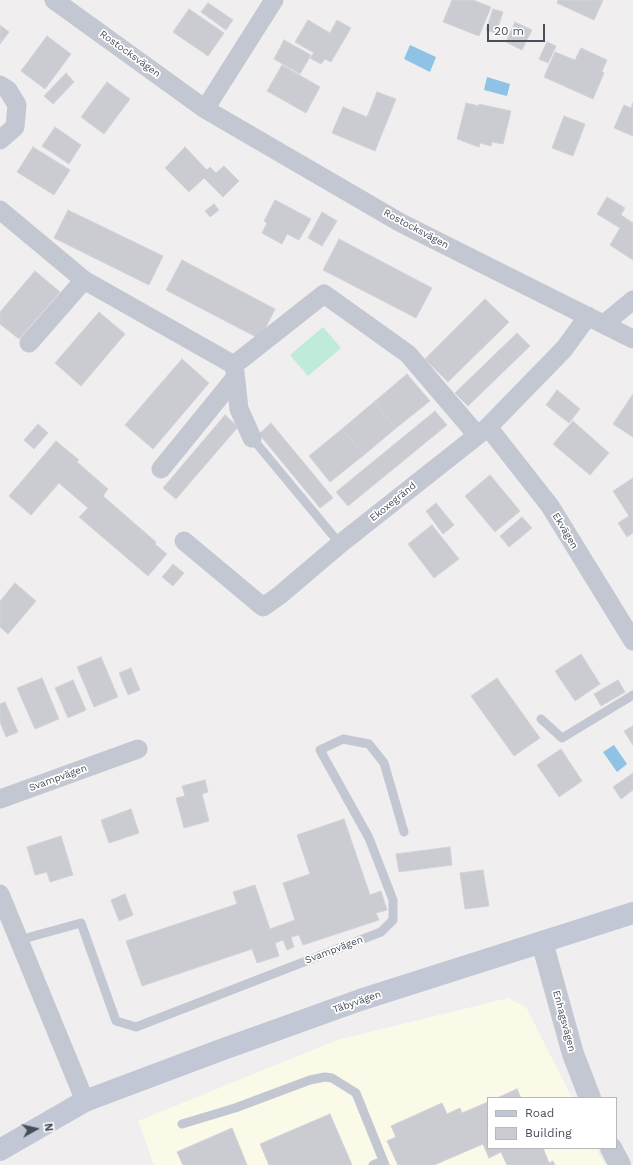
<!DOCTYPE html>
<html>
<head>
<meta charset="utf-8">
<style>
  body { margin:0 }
  #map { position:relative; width:633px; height:1165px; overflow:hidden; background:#f0eeee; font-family:"Work Sans",sans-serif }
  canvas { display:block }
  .legend { position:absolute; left:487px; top:1097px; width:130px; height:52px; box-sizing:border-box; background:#fff; border:1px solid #b5b8bd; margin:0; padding:5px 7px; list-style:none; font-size:12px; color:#474e5a }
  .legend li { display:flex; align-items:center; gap:8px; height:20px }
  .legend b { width:20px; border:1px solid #b5b8bd }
  .north { position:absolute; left:16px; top:1109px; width:40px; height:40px; -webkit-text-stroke:3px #fff; paint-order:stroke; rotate:82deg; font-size:11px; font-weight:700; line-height:16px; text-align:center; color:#474e5a }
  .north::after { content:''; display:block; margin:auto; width:14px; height:18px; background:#474e5a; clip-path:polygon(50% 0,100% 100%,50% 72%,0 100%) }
  .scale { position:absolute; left:487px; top:24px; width:58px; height:18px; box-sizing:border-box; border:2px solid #474e5a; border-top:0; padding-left:5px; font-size:12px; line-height:14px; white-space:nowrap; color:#474e5a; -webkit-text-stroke:3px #fff; paint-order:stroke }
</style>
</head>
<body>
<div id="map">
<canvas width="633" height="1165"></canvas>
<ul class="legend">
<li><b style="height:5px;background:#c2c7d6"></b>Road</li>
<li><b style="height:11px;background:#cbccd2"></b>Building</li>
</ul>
<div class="north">N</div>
<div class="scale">20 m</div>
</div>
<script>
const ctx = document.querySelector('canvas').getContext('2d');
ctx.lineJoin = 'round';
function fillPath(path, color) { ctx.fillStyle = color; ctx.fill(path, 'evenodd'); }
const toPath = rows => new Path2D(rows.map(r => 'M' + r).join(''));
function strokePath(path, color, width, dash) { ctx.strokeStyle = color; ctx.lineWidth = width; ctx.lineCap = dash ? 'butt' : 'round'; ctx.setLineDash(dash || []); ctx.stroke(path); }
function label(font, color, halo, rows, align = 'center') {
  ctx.font = font + ' "Work Sans",sans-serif'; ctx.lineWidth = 3.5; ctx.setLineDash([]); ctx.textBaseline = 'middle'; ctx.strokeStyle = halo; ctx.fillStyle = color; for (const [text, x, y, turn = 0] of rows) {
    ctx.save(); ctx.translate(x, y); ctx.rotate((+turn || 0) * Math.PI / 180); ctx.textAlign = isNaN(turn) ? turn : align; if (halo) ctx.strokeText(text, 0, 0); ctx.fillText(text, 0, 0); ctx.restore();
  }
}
fillPath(toPath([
  [508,998,526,1007,572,1098,488,1098,488,1148,596,1148,605,1165,154,1165,138,1121,337,1040]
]), '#fbf9e8');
fillPath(toPath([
  [323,327,341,348,308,376,290,355]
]), '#beecd9');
fillPath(toPath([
  [410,45,436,57,430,72,404,59],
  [487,77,510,84,507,96,484,90],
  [614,745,627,764,617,772,603,752]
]), '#8ec3e6');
const building = toPath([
  [452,0,473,0,491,7,479,36,443,22,452,0],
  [558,0,603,0,594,20,557,3,558,0],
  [208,3,233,20,226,30,201,12,208,3],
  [189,9,224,33,208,56,173,32,189,9],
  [493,9,503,12,496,33,486,30,493,9],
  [308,20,330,33,337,20,351,28,331,62,325,59,321,64,310,58,314,53,295,42,308,20],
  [515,22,532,30,522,50,506,42,515,22],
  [0,25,9,32,0,44,0,25],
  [47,36,71,54,45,89,21,71,47,36],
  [284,40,311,55,300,74,274,59,284,40],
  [547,42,556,46,548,63,539,59,547,42],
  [581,48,607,60,602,71,604,73,593,99,544,77,555,52,575,60,581,48],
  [282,65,320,87,306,113,267,91,282,65],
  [66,73,74,82,53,104,44,96,66,73],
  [107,82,130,99,104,134,81,117,107,82],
  [377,92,396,99,375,151,332,133,343,107,367,117,377,92],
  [466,103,479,106,479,104,511,111,503,144,492,142,491,146,480,143,479,147,457,139,466,103],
  [633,103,633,136,614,128,624,105,631,108,633,103],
  [564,116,585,124,573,156,552,148,564,116],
  [55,127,81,145,69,164,42,146,55,127],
  [33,147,70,170,54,195,17,172,33,147],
  [185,147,207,170,210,167,216,173,224,166,239,181,223,197,204,178,189,192,165,168,185,147],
  [607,197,625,208,621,215,633,223,633,260,610,245,620,228,597,214,607,197],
  [275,200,311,219,299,240,287,234,282,244,262,233,267,223,264,221,275,200],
  [214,204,219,210,210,217,205,211,214,204],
  [68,210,163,256,149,285,54,238,68,210],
  [322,212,337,221,322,246,308,238,322,212],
  [339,239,432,288,416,318,323,270,339,239],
  [182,260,275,309,260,339,166,290,182,260],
  [35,271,60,292,19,339,0,324,0,312,35,271],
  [485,299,509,322,448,382,425,359,485,299],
  [99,312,125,334,81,386,55,363,99,312],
  [517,333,530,346,468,406,455,393,517,333],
  [182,359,209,383,153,449,125,425,182,359],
  [407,374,430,401,396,428,374,402,407,374],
  [557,390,580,409,569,423,546,405,557,390],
  [633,394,633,437,613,424,633,394],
  [374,402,396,428,364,455,342,429,374,402],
  [435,411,447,425,348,506,336,492,435,411],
  [225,415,238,427,176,499,163,488,225,415],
  [573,421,609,453,590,475,553,444,573,421],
  [271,423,333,498,320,508,259,434,271,423],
  [38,424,48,433,34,449,24,440,38,424],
  [342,429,364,455,330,482,309,456,342,429],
  [56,441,79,460,77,462,108,489,103,496,156,542,155,544,167,554,148,576,79,517,88,508,59,483,31,515,9,496,56,441],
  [490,475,520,511,495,532,465,496,490,475],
  [633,478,633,533,627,537,618,523,629,516,613,491,633,478],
  [436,503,454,525,443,534,426,511,436,503],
  [522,517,532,528,509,547,500,536,522,517],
  [432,525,459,559,434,578,408,544,432,525],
  [173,564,184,573,173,586,162,577,173,564],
  [15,583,36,601,8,634,0,627,0,601,15,583],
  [581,654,600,684,575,701,555,671,581,654],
  [101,657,118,697,94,707,77,667,101,657],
  [131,668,140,690,128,695,119,673,131,668],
  [42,678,59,719,35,729,17,688,42,678],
  [497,678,540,738,514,756,471,696,497,678],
  [73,680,86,710,68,718,55,688,73,680],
  [618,680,625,692,601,706,594,694,618,680],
  [5,702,18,732,6,737,0,722,0,704,5,702],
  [633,726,633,745,624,731,633,726],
  [561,749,582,781,559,797,537,765,561,749],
  [633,773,633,790,621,799,613,787,633,773],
  [205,780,208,792,202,794,209,821,184,828,176,798,185,796,182,786,205,780],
  [131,809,139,833,109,843,101,820,131,809],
  [344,819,370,895,381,891,387,910,376,913,379,920,303,945,299,935,291,937,294,947,287,950,283,940,275,943,279,956,257,963,252,949,142,986,126,941,237,904,233,892,255,885,270,929,295,920,283,883,310,874,297,835,344,819],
  [61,836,73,875,50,882,47,872,35,875,27,847,61,836],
  [450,847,452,865,399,872,396,854,450,847],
  [483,870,489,906,465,909,460,873,483,870],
  [125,894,133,915,119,921,111,900,125,894],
  [517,1089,521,1098,497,1098,517,1089],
  [488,1102,488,1148,543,1148,549,1163,553,1161,555,1165,507,1165,501,1152,489,1158,483,1144,434,1165,398,1165,387,1141,396,1137,391,1126,442,1103,447,1114,460,1108,462,1113,488,1102],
  [330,1114,352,1165,269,1165,260,1144,330,1114],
  [232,1128,247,1165,183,1165,177,1152,232,1128]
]);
fillPath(building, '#cbccd2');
strokePath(building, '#d2d3d9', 1);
strokePath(toPath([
  [252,438,340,544],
  [541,719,562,738,633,695],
  [19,940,81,923,116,1021,136,1027,381,932,393,920,393,900,369,838,320,750,343,739,369,744,384,763,404,832],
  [182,1124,235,1108,310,1080,325,1077,332,1078,356,1093,385,1165],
  [373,1165,383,1161]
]), '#c2c7d2', 9);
strokePath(toPath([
  [54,0,205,109,401,223,633,339],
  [0,85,8,90,17,105,15,127,0,140],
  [205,109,274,0],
  [0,210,84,280,234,365,324,294,408,354,477,435],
  [604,324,633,300],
  [29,343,84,280],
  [235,372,239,409,252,438],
  [488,427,550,506,633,641],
  [161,469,235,378],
  [184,541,263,607,280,595,340,544,488,427,564,349,588,316],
  [0,799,138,749],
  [0,894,85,1101]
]), '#c2c7d2', 19);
strokePath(toPath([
  [542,942,573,1054,590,1098],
  [611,1148,620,1165]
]), '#c2c7d2', 22);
strokePath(toPath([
  [0,1150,85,1101,218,1051,360,1000,633,913]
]), '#c2c7d6', 22);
label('10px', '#474e5a', '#fff', [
  ["Rostocksvägen",130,54,36],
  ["Rostocksvägen",416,229,28],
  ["Ekoxegränd",393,502,-39],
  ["Ekvägen",565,531,59],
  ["Svampvägen",58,778,-20],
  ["Svampvägen",334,950,-21],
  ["Täbyvägen",357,1002,-19],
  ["Enhagsvägen",564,1021,75]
]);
</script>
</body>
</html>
